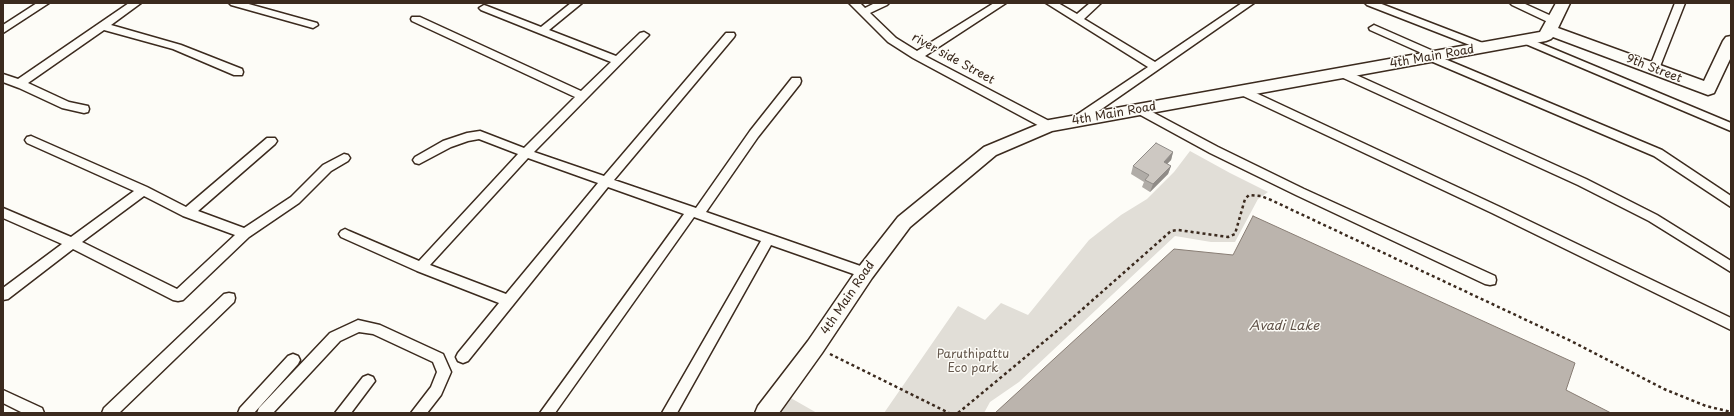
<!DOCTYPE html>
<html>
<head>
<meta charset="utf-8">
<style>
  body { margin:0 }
  #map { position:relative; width:1734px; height:416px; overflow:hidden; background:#fdfcf7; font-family:"Playpen Sans",sans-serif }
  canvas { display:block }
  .frame { position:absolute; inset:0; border:4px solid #3b2a1e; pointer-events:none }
</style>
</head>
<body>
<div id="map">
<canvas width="1734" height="416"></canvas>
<div class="frame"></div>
</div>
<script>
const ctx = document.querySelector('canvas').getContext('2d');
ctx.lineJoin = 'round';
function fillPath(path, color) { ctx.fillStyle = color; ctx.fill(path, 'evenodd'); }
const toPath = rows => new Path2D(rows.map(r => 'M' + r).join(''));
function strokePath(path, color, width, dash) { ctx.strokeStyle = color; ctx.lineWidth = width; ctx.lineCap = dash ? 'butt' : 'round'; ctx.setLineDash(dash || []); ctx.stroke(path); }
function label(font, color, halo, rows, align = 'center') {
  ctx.font = font + ' "Playpen Sans",sans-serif'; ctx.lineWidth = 3; ctx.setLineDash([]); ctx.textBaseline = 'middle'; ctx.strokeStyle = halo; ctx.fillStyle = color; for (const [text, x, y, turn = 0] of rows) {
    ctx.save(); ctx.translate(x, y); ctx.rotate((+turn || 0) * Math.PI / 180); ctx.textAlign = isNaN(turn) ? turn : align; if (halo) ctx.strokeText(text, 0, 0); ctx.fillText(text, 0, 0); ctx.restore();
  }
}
fillPath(toPath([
  [1190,151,1230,173,1268,192,1258,199,1235,242,1211,242,1175,236,1019,382,990,402,984,413,884,413,958,306,985,320,1001,303,1028,315,1089,240,1121,215,1147,199,1174,172],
  [789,397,817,413,777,413]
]), '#e1ded7');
const water = toPath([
  [1253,216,1575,363,1566,390,1611,413,995,413,1174,249,1233,255,1253,216]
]);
fillPath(water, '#bbb4ad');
strokePath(water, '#887d74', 1);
const street = toPath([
  [37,3,49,3,3,33,3,25,37,3],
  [129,3,141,3,111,25,181,45,242,69,243,72,242,75,234,75,173,49,104,30,28,83,69,102,88,106,89,109,88,112,84,113,62,108,19,88,3,82,3,74,18,79,129,3],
  [229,3,245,3,317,23,318,25,313,28,231,5,229,3],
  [571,3,582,3,549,30,616,56,640,33,644,32,649,35,534,152,604,176,726,33,734,33,735,35,734,37,614,180,696,208,750,131,792,78,800,78,801,81,800,84,758,137,706,212,869,269,871,273,869,277,865,278,771,245,677,413,662,413,761,241,694,217,555,413,540,413,684,214,608,187,468,361,463,363,458,361,456,357,458,353,499,303,417,271,341,237,339,234,341,231,345,229,349,231,419,261,518,154,479,139,468,141,451,147,419,164,415,163,413,160,415,157,443,141,467,133,480,131,524,148,575,97,412,21,411,19,412,17,420,17,581,91,611,62,481,10,479,8,484,5,487,6,541,27,571,3],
  [528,158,598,183,506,294,430,265,528,158],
  [849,3,860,3,865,8,875,3,889,3,887,5,870,13,896,38,917,51,994,3,1006,3,925,56,1053,123,1055,126,1053,129,1045,129,913,58,888,42,849,3],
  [1046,3,1058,3,1077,14,1090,3,1101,3,1084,19,1155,62,1242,3,1254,3,1080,124,1076,125,1072,124,1070,121,1072,118,1148,67,1046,3],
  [1365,3,1379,3,1488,45,1489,47,1488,49,1480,49,1367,5,1365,3],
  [1510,3,1523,3,1558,19,1559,21,1554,24,1550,23,1512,5,1510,3],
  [1675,3,1685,3,1659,69,1654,73,1650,71,1649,69,1675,3],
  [1374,25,1440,54,1440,57,1662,150,1731,196,1731,207,1654,156,1426,59,1426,55,1370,30,1369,28,1374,25],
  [1525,37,1731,123,1731,131,1521,42,1520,40,1525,37],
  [1343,69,1586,179,1657,215,1731,261,1731,272,1649,221,1578,185,1339,76,1338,73,1339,70,1343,69],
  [1243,87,1500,207,1731,318,1731,330,1492,213,1239,94,1238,91,1239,88,1243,87],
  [1139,105,1218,147,1304,189,1495,276,1496,280,1495,284,1490,285,1485,284,1296,195,1210,153,1135,112,1134,109,1135,106,1139,105],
  [31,136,147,187,186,207,267,138,275,138,277,141,275,144,198,211,244,228,291,197,323,165,344,154,348,155,350,158,348,161,331,171,299,203,249,237,183,300,178,301,173,300,73,249,8,299,3,300,3,288,62,244,3,218,3,208,71,237,134,191,27,143,25,140,27,137,31,136],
  [144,196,183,216,235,235,177,289,82,242,144,196],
  [229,293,234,294,235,298,234,302,119,413,102,413,104,408,224,294,229,293],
  [358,320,380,325,443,354,451,372,441,395,427,413,411,413,431,387,437,372,433,362,373,334,359,332,340,341,273,413,257,413,259,408,330,333,358,320],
  [293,354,298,356,300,360,298,364,254,413,238,413,240,408,288,356,293,354],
  [368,375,373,377,375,381,351,413,335,413,363,377,368,375],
  [3,390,42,408,44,413,23,413,3,403,3,390]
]);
const secondary = toPath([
  [1556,3,1570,3,1558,28,1704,81,1723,41,1726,37,1731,36,1731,57,1714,93,1708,95,1553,37,1551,39,1546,41,1052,131,996,155,910,227,872,278,822,353,779,413,755,413,758,406,808,341,858,268,898,217,984,147,1049,120,1540,32,1556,3]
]);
strokePath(street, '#3b2a1e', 3);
strokePath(secondary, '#3b2a1e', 3);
strokePath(toPath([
  [830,354,949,413],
  [958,413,1069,321,1171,231,1178,230,1228,237,1235,234,1245,199,1249,195,1261,196,1271,200,1573,342,1664,389,1706,406,1731,412]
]), '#3b2a1e', 2.5, [3, 3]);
fillPath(street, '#fdfcf7');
fillPath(secondary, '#fdfcf7');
fillPath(toPath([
  [1173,152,1171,160,1167,164,1171,166,1168,174,1150,192,1142,187,1144,182,1131,174,1133,166]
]), '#b0aca7');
fillPath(toPath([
  [1173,152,1171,160,1161,170,1164,162],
  [1171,166,1168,174,1150,192,1153,184]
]), '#908c88');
const building = toPath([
  [1156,143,1173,152,1164,162,1171,166,1153,184,1145,180,1149,175,1133,166,1156,143]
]);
fillPath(building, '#cdc8c2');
strokePath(building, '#908c88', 1);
label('12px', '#3b2a1e', '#fdfcf7', [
  ["4th Main Road",1432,57,-10],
  ["river side Street",953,59,29],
  ["9th Street",1654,69,21],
  ["4th Main Road",1114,114,-10],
  ["4th Main Road",848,298,-56]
]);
label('12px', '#64574c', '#fdfcf7', [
  ["Paruthipattu",973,355],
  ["Eco park",973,369]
]);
label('italic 13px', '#615349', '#fdfcf7', [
  ["Avadi Lake",1284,326]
]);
</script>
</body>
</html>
